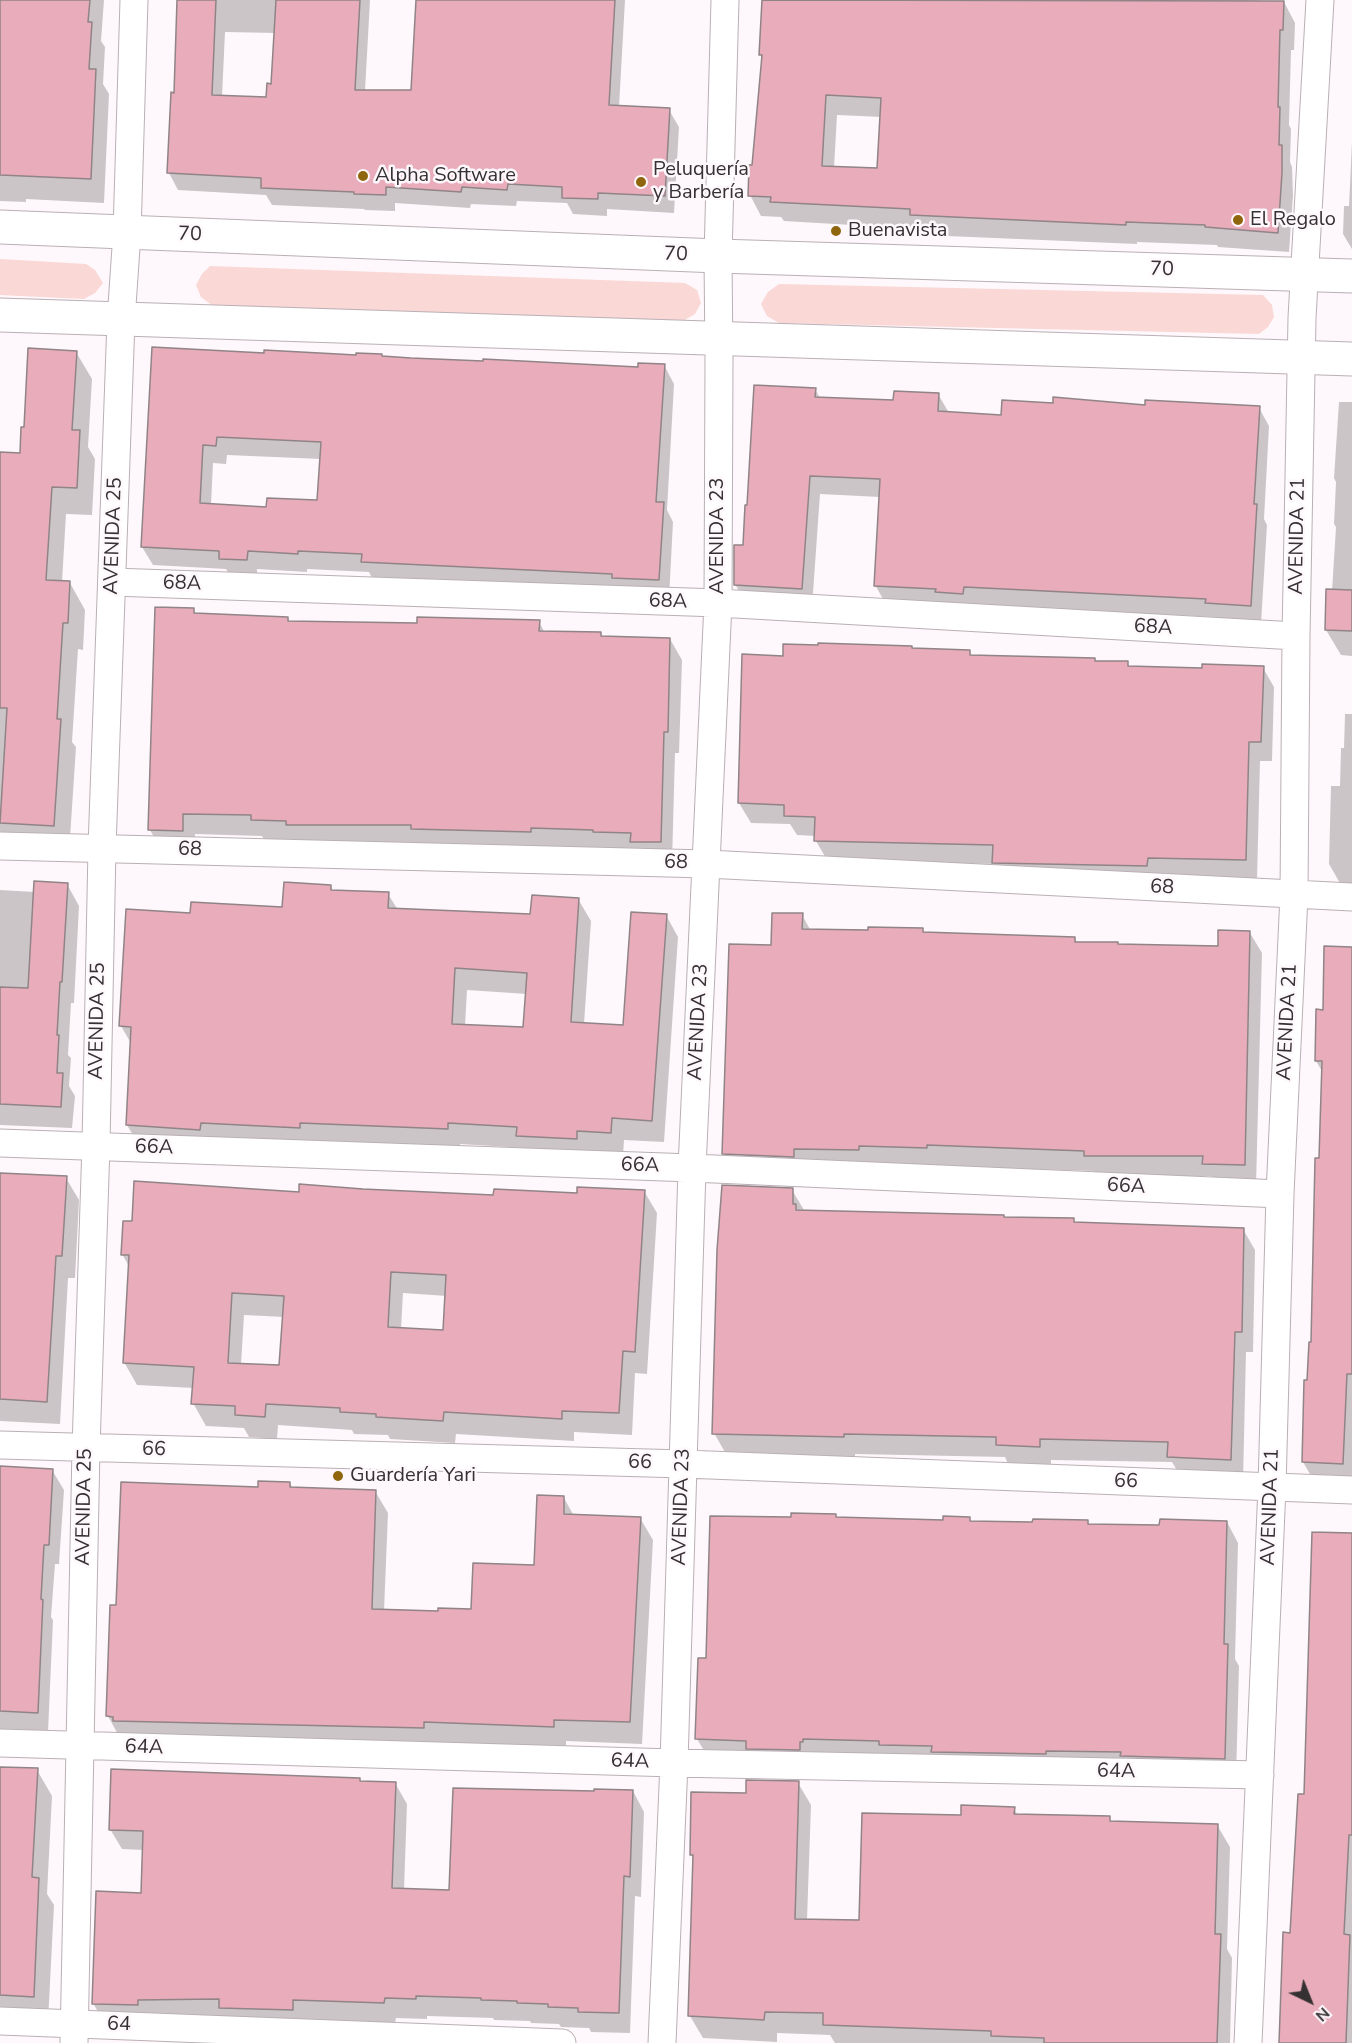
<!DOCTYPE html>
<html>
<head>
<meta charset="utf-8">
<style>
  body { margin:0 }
  #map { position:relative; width:1352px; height:2043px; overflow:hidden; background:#fef7fb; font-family:"Nunito Sans",sans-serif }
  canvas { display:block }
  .north { position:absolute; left:1280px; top:1971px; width:60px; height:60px; -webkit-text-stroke:4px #fef7fb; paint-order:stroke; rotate:137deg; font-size:16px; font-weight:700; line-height:24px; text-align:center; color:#353133 }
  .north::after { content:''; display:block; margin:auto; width:21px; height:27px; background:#353133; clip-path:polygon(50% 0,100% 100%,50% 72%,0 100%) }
</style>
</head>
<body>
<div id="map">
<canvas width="1352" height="2043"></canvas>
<div class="north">N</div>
</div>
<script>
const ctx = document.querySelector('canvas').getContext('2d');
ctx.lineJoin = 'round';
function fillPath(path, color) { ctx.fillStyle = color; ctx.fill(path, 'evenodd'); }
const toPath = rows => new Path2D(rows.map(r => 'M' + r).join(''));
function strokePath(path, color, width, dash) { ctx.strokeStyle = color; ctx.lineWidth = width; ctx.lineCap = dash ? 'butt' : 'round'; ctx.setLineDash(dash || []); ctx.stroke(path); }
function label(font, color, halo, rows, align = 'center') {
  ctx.font = font + ' "Nunito Sans",sans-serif'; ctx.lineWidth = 5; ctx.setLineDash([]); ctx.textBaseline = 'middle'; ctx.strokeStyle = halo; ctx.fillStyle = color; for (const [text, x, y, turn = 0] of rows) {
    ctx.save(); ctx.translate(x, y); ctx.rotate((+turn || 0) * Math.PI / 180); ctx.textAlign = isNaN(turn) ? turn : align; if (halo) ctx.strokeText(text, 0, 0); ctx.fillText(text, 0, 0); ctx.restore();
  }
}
fillPath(toPath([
  [0,259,86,264,95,270,103,283,95,293,84,299,0,295],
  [210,266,685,283,697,290,701,303,695,314,683,321,213,306,201,297,196,285,202,274],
  [779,284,1263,295,1272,305,1274,317,1268,327,1259,334,779,323,767,316,761,304,768,292]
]), '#fad8d6');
fillPath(toPath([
  [0,0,104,0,101,41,105,47,103,84,109,94,104,203,26,199,26,202,0,201],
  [179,0,370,0,365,91,412,92,417,0,625,0,619,107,669,110,679,127,674,213,607,209,607,216,573,214,567,203,517,201,516,206,471,204,470,208,395,203,395,211,365,210,364,209,272,205,266,195,178,190,169,173,176,94],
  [225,32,276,33,273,85,267,99,222,97],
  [762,0,1246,0,1284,2,1295,23,1294,50,1291,50,1289,125,1291,129,1290,162,1292,167,1293,195,1289,252,1218,247,1217,245,1137,242,1137,244,923,235,920,229,784,221,781,217,761,216,750,195,763,59,760,54],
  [837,115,882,117,878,169,834,168],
  [1352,142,1352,249,1343,234,1344,206,1349,206],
  [154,348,266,355,639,369,664,365,674,384,667,510,673,522,669,598,373,580,369,572,307,569,307,572,257,569,257,578,231,577,226,569,153,565,142,547],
  [227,455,321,459,318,502,268,509,211,505,213,463,226,464],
  [76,352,92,379,88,447,95,459,92,515,66,514,62,582,70,583,85,610,83,650,78,649,72,742,76,747,69,853,0,843,0,454,21,455,25,429],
  [815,389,820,398,895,402,938,394,949,413,1003,416,1146,406,1259,408,1269,426,1264,519,1267,525,1261,624,1218,622,1215,617,974,605,886,604,875,585,880,497,820,494,812,607,746,603,735,584,744,547],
  [1339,402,1352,402,1352,656,1341,655,1326,630,1332,591,1336,527,1334,524,1336,482,1334,478],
  [156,609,193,609,196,614,288,618,290,623,418,625,539,622,545,633,601,634,603,638,670,639,682,660,679,753,675,753,672,863,265,841,262,836,195,834,194,852,162,851,150,830],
  [912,650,969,651,972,656,1094,659,1096,662,1127,663,1130,668,1203,670,1263,668,1274,687,1272,761,1260,761,1257,880,1005,882,995,864,827,860,816,841,816,836,797,835,790,824,751,823,739,803,784,657],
  [1345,714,1352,714,1352,890,1344,890,1329,864,1331,786,1340,786,1341,748,1344,748],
  [67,884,79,906,74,1003,71,1003,68,1055,71,1058,69,1086,75,1096,72,1128,0,1125,0,890,35,892],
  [330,886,333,891,388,894,398,910,532,916,578,899,591,921,584,1024,625,1027,666,915,678,937,664,1142,624,1140,623,1155,530,1157,525,1148,460,1144,460,1151,140,1147,127,1125,132,1045,121,1026,192,914,284,908],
  [467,990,527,994,525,1029,465,1026],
  [802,915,811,931,922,930,924,933,1075,938,1077,943,1118,946,1219,948,1250,933,1262,953,1256,1186,1216,1185,1211,1176,1097,1176,1094,1171,938,1166,736,1174,724,1153,772,947],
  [1352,948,1352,1489,1318,1488,1303,1462,1305,1382,1309,1382,1312,1344,1321,1160,1323,1073,1316,1061,1325,1011],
  [0,1174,66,1178,79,1200,75,1278,68,1278,60,1424,0,1421],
  [792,1190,804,1210,1073,1220,1075,1223,1243,1229,1255,1250,1253,1352,1246,1352,1243,1481,1181,1477,1172,1462,1051,1460,1051,1467,1009,1466,1005,1457,855,1454,855,1457,726,1454,714,1433],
  [644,1191,657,1213,647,1374,635,1373,632,1435,574,1432,574,1441,456,1434,455,1443,390,1439,388,1435,354,1434,352,1430,278,1425,277,1439,249,1437,244,1428,206,1426,193,1403,194,1388,137,1385,124,1362,130,1268,122,1254,300,1194,495,1196],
  [403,1293,447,1296,444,1332,401,1329],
  [244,1315,284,1317,281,1367,241,1365],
  [0,1467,52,1470,64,1490,59,1564,55,1564,51,1617,53,1620,48,1732,0,1729],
  [290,1483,293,1489,375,1491,388,1513,384,1611,440,1613,473,1611,535,1566,564,1498,574,1516,640,1518,653,1540,642,1744,566,1741,566,1748,120,1738,108,1716,117,1607,259,1488],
  [837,1518,945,1521,969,1519,971,1522,1034,1524,1087,1522,1090,1525,1161,1526,1227,1522,1238,1543,1235,1659,1239,1666,1236,1779,709,1759,697,1739,708,1660],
  [1352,1535,1352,2043,1281,2043,1305,1795],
  [0,1768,37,1770,52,1796,47,1894,54,1905,48,2022,0,2012],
  [361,1783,395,1783,407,1804,404,1890,450,1892,595,1793,633,1791,644,1812,641,1897,635,1896,630,2033,591,2032,589,2028,561,2027,559,2024,531,2023,530,2021,494,2020,493,2018,427,2016,427,2019,396,2018,395,2023,304,2019,304,2030,105,2024,93,2003,142,1894,144,1850,122,1849,110,1829],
  [798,1783,811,1805,807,1920,861,1922,962,1817,1014,1808,1018,1816,1109,1818,1111,1822,1217,1825,1230,1847,1227,1949,1232,1958,1230,2043,835,2043,830,2035,777,2033,777,2042,703,2038,690,2016,694,1860,691,1855,748,1795]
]), '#0003');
const building = toPath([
  [0,0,90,0,88,22,92,22,89,69,96,69,91,179,0,175,0,0],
  [177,0,216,0,212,95,266,97,267,83,271,84,276,0,360,0,355,90,411,90,416,0,615,0,609,105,670,108,665,196,598,193,598,199,562,198,562,187,508,184,507,190,462,187,461,192,386,187,386,195,354,194,354,192,261,188,261,178,167,173,171,92,174,93,177,0],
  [762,0,1284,1,1283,30,1280,30,1278,107,1280,107,1279,145,1282,145,1282,173,1278,233,1205,227,1205,225,1126,222,1126,225,910,215,910,209,770,202,771,197,748,196,749,165,752,165,762,55,759,55,762,0],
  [826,95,881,98,877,168,822,166,826,95],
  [152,347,264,353,264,350,356,355,356,353,382,354,382,356,411,358,483,361,483,359,638,367,638,363,665,364,656,502,664,502,659,580,612,578,612,574,361,562,362,554,298,551,298,554,248,551,247,560,219,559,219,551,141,547,152,347],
  [217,437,321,442,317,500,267,498,266,507,200,503,203,445,216,446,217,437],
  [28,348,77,351,72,430,80,430,77,488,52,487,46,580,70,581,68,623,63,623,57,719,61,719,54,826,0,823,7,708,0,708,0,452,20,453,21,427,24,427,28,348],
  [754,385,816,388,815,397,893,400,894,391,939,393,938,411,1001,415,1002,400,1053,403,1053,397,1145,405,1145,400,1260,406,1254,504,1257,504,1251,606,1205,603,1206,599,964,587,963,594,935,592,936,589,874,586,880,479,810,476,802,589,734,585,734,545,743,545,745,505,747,505,754,385],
  [1326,589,1352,590,1352,631,1325,630,1326,589],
  [155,607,194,608,194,613,288,617,288,621,417,623,417,617,540,620,539,631,601,632,601,636,670,638,668,732,664,732,661,842,630,842,631,833,593,832,593,830,531,828,531,832,411,829,411,825,286,825,286,821,251,820,251,815,183,814,183,831,148,830,155,607],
  [818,643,912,646,912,648,970,650,970,655,1095,658,1095,661,1128,661,1128,666,1202,668,1202,664,1264,666,1261,742,1249,742,1246,860,1148,858,1147,866,992,863,993,845,814,841,815,817,784,816,784,805,738,803,742,654,783,656,783,644,818,645,818,643],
  [34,881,68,883,62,982,60,982,57,1035,59,1035,57,1073,63,1073,61,1107,0,1104,0,987,28,988,34,881],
  [284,882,331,885,331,890,389,892,388,908,530,914,532,895,579,898,571,1022,623,1025,631,912,667,914,652,1121,612,1118,611,1133,577,1131,577,1139,516,1136,517,1127,448,1123,448,1129,300,1123,300,1128,201,1123,200,1130,126,1125,131,1027,119,1026,126,909,190,913,191,902,282,907,284,882],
  [455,968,527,973,523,1027,452,1024,455,968],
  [772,913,803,913,802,929,868,930,868,927,923,928,923,932,1075,937,1075,942,1118,942,1118,944,1218,946,1218,930,1250,931,1245,1165,1202,1164,1203,1156,1084,1156,1084,1151,927,1145,927,1148,859,1146,859,1150,794,1149,794,1157,722,1154,729,944,771,945,772,913],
  [1324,946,1352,947,1352,1374,1347,1374,1343,1464,1302,1462,1304,1380,1307,1380,1309,1342,1311,1342,1315,1158,1319,1158,1322,1061,1315,1061,1316,1009,1323,1010,1324,946],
  [0,1173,67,1176,62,1256,56,1256,47,1402,0,1399,0,1173],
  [134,1181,299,1192,299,1184,363,1189,493,1195,494,1189,577,1193,577,1187,645,1190,635,1352,623,1351,619,1413,562,1411,562,1419,444,1412,443,1421,376,1417,376,1414,340,1412,340,1408,266,1404,265,1417,235,1415,235,1406,191,1404,194,1367,123,1363,129,1255,121,1255,123,1221,132,1221,134,1181],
  [391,1272,446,1275,443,1330,388,1327,391,1272],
  [232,1293,284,1296,279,1365,228,1363,232,1293],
  [722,1185,793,1188,793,1204,796,1204,796,1210,1004,1215,1004,1217,1074,1218,1074,1222,1244,1228,1242,1332,1235,1332,1231,1460,1167,1457,1168,1442,1040,1439,1040,1447,996,1445,996,1437,844,1434,844,1437,712,1434,717,1250,722,1185],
  [0,1466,53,1469,49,1545,44,1545,41,1599,43,1600,38,1713,0,1711,0,1466],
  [258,1481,290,1482,290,1487,376,1490,372,1609,438,1611,438,1608,471,1609,473,1563,534,1565,537,1495,564,1496,564,1514,641,1517,630,1722,554,1720,554,1727,424,1722,424,1728,113,1721,113,1717,106,1716,110,1605,116,1605,121,1482,258,1487,258,1481],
  [791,1513,836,1514,836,1517,943,1520,943,1516,970,1517,970,1521,1032,1522,1033,1519,1088,1520,1088,1524,1159,1525,1160,1519,1227,1521,1224,1644,1228,1644,1225,1759,1120,1756,1121,1752,1046,1751,1046,1754,931,1752,932,1746,879,1745,879,1741,803,1739,803,1742,800,1742,800,1750,746,1749,746,1741,695,1739,698,1658,706,1658,710,1516,791,1517,791,1513],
  [1312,1532,1352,1533,1352,1835,1349,1835,1344,1934,1350,1935,1346,2043,1279,2043,1283,1932,1290,1933,1298,1794,1304,1794,1312,1532],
  [0,1767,38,1768,32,1877,39,1878,34,1997,0,1995,0,1767],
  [111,1769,360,1778,360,1781,396,1782,392,1888,449,1890,453,1788,594,1791,594,1789,633,1790,630,1877,624,1876,619,2013,578,2012,578,2008,548,2007,548,2004,517,2003,517,2001,481,2000,481,1998,416,1996,416,1999,385,1998,384,2003,293,2000,293,2010,219,2008,219,1999,138,2000,138,2005,92,2004,96,1891,141,1893,143,1831,109,1830,111,1769],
  [746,1780,799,1781,795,1919,859,1920,862,1813,961,1815,961,1805,1015,1807,1014,1814,1110,1816,1110,1821,1218,1824,1215,1934,1221,1934,1217,2043,1044,2043,1044,2038,991,2036,991,2031,823,2025,823,2013,765,2012,764,2020,688,2016,693,1855,690,1855,691,1792,746,1793,746,1780]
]);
fillPath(building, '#e8acbb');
strokePath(building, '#908487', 1.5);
const street = toPath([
  [112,582,718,603,1296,636],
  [0,846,707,864,1352,897],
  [0,1143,692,1168,1280,1194],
  [0,1445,684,1464,1352,1490],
  [0,1743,674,1763,1260,1775],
  [0,2021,562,2043],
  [74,2043,86,1448,96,1145,102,848,121,320,127,233,134,0],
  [662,2043,674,1763,692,1168,718,603,719,360,718,256,725,0],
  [1248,2043,1272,1487,1280,1194,1294,895,1296,636,1302,318,1320,0]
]);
const secondary = toPath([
  [0,227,718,256,1352,276],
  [0,315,1352,359]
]);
strokePath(street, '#baafb5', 29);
strokePath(secondary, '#baafb5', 35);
strokePath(street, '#fff', 27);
strokePath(secondary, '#fff', 33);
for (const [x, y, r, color] of [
  [363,176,6,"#8f660d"],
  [641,182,6,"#8f660d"],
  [1238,220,6,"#8f660d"],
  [836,231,6,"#8f660d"],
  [338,1476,6,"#8f660d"]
]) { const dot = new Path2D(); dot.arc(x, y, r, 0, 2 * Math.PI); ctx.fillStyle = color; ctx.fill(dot); strokePath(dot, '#fef7fb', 2); }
label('20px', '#353133', '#fef7fb', [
  ["Peluquería",653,170],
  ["y Barbería",653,193],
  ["Alpha Software",375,176],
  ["El Regalo",1250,220],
  ["Buenavista",848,231],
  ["Guardería Yari",350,1476]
], 'left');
label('20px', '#353133', '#fef7fb', [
  ["70",190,235,2],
  ["70",676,255,2],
  ["70",1162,270,2],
  ["AVENIDA 25",114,536,-88],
  ["AVENIDA 23",718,536,-90],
  ["AVENIDA 21",1298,536,-89],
  ["68A",182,584,2],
  ["68A",668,602,2],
  ["68A",1153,628,3],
  ["68",190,850,2],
  ["68",676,863,2],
  ["68",1162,888,3],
  ["AVENIDA 25",98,1021,-89],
  ["AVENIDA 23",699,1022,-87],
  ["AVENIDA 21",1288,1022,-87],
  ["66A",154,1148,2],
  ["66A",640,1166,2],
  ["66A",1126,1187,3],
  ["66",154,1450,2],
  ["66",640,1463,2],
  ["66",1126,1482,2],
  ["AVENIDA 25",85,1507,-89],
  ["AVENIDA 23",682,1507,-88],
  ["AVENIDA 21",1271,1507,-88],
  ["64A",144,1748,2],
  ["64A",630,1762,2],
  ["64A",1116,1772,1],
  ["64",119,2025,2]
]);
</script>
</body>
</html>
